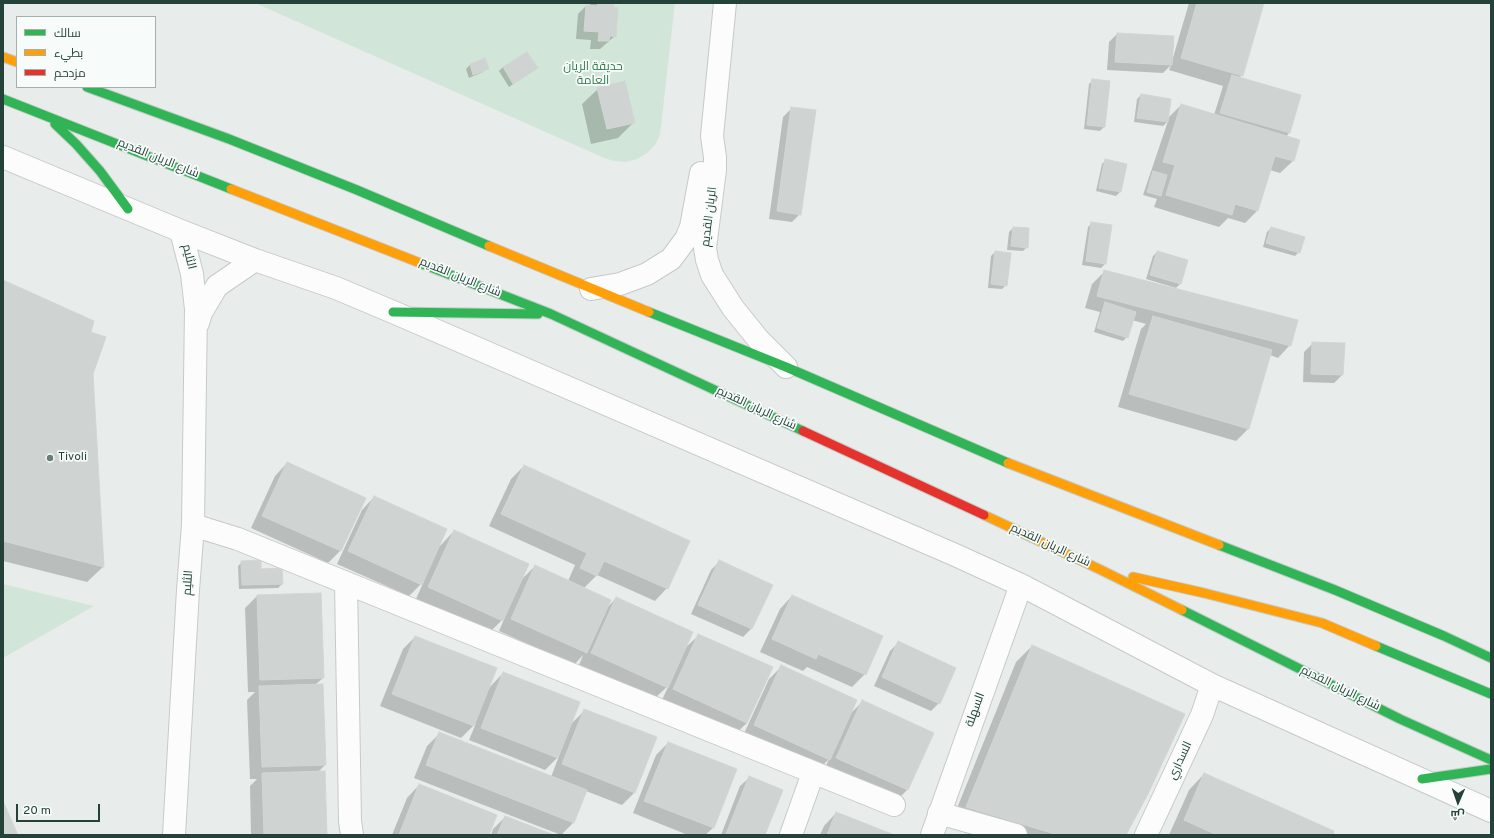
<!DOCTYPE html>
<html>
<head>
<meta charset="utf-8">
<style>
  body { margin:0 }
  #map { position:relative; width:1494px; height:838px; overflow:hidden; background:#e8edeb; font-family:Overpass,Cairo,sans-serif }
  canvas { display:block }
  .frame { position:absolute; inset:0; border:4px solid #24423a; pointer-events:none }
  .legend { position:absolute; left:16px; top:16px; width:140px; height:72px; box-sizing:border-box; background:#f7fbf9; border:1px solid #a3b1ad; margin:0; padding:5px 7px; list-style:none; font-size:12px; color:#24423a }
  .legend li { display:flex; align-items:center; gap:8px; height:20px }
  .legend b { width:20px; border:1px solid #a3b1ad }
  .north { position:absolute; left:1438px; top:782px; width:40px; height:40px; -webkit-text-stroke:3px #f7fbf9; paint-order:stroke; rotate:182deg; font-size:11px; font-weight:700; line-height:16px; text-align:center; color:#24423a }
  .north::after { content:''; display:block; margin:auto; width:14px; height:18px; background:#24423a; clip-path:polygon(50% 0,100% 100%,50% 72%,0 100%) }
  .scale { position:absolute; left:16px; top:804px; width:84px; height:18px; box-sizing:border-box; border:2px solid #24423a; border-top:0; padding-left:5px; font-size:12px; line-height:14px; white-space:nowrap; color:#24423a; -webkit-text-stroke:3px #f7fbf9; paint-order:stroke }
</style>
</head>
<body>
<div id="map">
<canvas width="1494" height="838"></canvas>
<div class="frame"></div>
<ul class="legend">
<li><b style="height:5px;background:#30b455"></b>سالك</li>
<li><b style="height:5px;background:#ff9f0a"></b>بطيء</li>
<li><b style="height:5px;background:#e5322d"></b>مزدحم</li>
</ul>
<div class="north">ش</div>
<div class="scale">20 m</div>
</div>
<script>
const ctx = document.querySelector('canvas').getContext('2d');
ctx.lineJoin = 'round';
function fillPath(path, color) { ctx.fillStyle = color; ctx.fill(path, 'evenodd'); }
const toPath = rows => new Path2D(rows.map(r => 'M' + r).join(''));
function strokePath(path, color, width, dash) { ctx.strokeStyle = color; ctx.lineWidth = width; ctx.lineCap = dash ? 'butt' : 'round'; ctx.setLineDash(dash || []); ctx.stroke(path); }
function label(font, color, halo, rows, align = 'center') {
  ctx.font = font + ' Overpass,Cairo,sans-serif'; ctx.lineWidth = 3.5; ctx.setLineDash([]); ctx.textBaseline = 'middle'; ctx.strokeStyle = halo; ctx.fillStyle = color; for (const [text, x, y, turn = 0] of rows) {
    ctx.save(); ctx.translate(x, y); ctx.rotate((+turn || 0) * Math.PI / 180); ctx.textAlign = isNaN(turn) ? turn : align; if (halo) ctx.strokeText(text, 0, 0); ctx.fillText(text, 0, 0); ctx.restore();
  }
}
fillPath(toPath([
  [255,3,675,3,660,135,655,145,647,153,637,159,626,162,614,161,604,158],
  [3,584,94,606,3,658]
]), '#d1e6d8');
fillPath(toPath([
  [579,3,613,3,615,36,600,49,590,49,591,40,576,39,578,14,586,6,590,6,590,4],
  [1189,3,1263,3,1242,75,1239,78,1300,96,1289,133,1286,137,1293,161,1280,173,1270,170,1257,211,1245,223,1228,218,1219,227,1154,207,1157,199,1143,195,1168,121,1163,126,1134,122,1137,99,1141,95,1167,119,1181,105,1214,115,1223,86,1169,70,1171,65,1163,73,1107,70,1109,42,1117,34,1172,61],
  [527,53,537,68,509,87,499,71,503,67],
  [470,65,487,68,483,72,469,78,466,69],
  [1093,80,1104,127,1100,131,1084,129,1089,84],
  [598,89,634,122,618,138,591,144,582,104],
  [792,108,800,214,792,222,769,219,783,117],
  [1106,160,1120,192,1116,196,1096,191,1102,164],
  [1092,223,1105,264,1101,268,1082,265,1088,227],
  [1013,228,1027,247,1023,251,1007,250,1009,232],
  [1271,228,1299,252,1295,256,1263,247,1267,232],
  [995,252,1006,285,1002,289,988,288,991,256],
  [1157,252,1187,261,1180,284,1176,288,1146,279,1153,256],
  [1104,272,1290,345,1278,358,1270,355,1248,429,1236,441,1118,407,1141,329,1146,324,1132,320,1127,337,1123,341,1094,332,1100,312,1085,308,1092,284],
  [3,281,90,332,103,567,87,582,3,561],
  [1313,343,1343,374,1334,383,1303,382,1304,352],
  [287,463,364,498,340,551,328,563,251,528,275,476],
  [524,466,667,588,655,601,597,575,584,588,607,608,616,598,685,648,699,635,747,723,734,735,661,702,669,685,654,699,579,665,583,655,574,665,499,631,505,617,490,632,416,599,424,581,409,596,337,564,362,510,374,497,439,547,454,531,520,581,535,566,568,581,575,565,489,526,511,479],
  [242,562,260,570,282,584,278,588,239,589,238,566],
  [719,562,771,585,751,629,743,637,691,614,711,570],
  [257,596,323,678,315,685,322,685,325,765,318,772,326,835,251,835,250,786,257,779,250,779,247,700,255,692,248,692,245,608],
  [792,596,865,674,852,687,807,667,803,671,760,652,780,609],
  [415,637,488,689,503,673,571,724,585,710,634,793,622,805,586,791,573,823,561,835,414,778,427,746,439,734,551,777,559,756,545,770,469,740,476,723,461,738,380,706,403,649],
  [898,643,939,703,931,711,874,686,890,651],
  [1032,646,1125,835,991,835,951,823,1016,662],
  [781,667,850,714,862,702,933,733,907,790,895,802,824,770,829,759,817,771,742,738,769,679],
  [668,743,713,828,705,835,688,835,633,813,656,755],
  [1204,774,1332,835,1169,835,1189,790],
  [749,778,764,835,721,835,740,786],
  [419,785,488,835,392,835,407,798],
  [836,813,891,835,820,835,824,826],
  [505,817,552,835,491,835,493,829]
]), '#0003');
const building = toPath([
  [598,3,614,3,613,7,618,8,616,37,610,36,609,41,598,41,599,32,584,31,586,5,597,6,598,3],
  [1197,3,1264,3,1243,76,1181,58,1197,3],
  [1117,33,1174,36,1172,65,1115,62,1117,33],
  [527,52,538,68,513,84,503,67,527,52],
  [485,58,489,69,473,75,470,64,485,58],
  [1232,75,1301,95,1290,133,1220,113,1232,75],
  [1092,79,1110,81,1105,127,1087,125,1092,79],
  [625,81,635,123,607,129,597,88,625,81],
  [1141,94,1171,99,1168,122,1137,118,1141,94],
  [1181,104,1300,140,1294,161,1275,156,1258,211,1235,204,1232,215,1166,195,1175,165,1163,162,1181,104],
  [791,107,816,110,801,215,777,211,791,107],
  [1105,159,1127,164,1121,192,1099,188,1105,159],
  [1153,171,1167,175,1161,196,1147,192,1153,171],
  [1091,222,1112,225,1106,264,1086,261,1091,222],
  [1013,227,1029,228,1028,248,1011,246,1013,227],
  [1271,227,1305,237,1300,253,1266,243,1271,227],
  [995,251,1011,253,1007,286,991,284,995,251],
  [1157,251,1188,260,1181,284,1150,275,1157,251],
  [1104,270,1298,320,1291,346,1097,296,1104,270],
  [3,280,94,321,91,332,106,337,93,374,104,567,3,541,3,280],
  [1105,302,1136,312,1128,338,1097,328,1105,302],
  [1153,316,1272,350,1249,429,1129,394,1153,316],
  [1312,342,1345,343,1343,375,1311,374,1312,342],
  [287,462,366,498,341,551,262,516,287,462],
  [524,465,690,541,668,589,604,561,597,576,580,568,587,553,501,514,524,465],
  [374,496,447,529,422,585,348,551,374,496],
  [454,530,529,564,503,621,428,587,454,530],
  [261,560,261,569,282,568,283,584,242,585,241,561,261,560],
  [719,560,773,585,752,629,698,605,719,560],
  [535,565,611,600,587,653,511,619,535,565],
  [321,593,324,678,260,680,257,595,321,593],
  [792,595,883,636,866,675,818,654,816,659,772,639,792,595],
  [616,597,693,632,668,688,591,653,616,597],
  [698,634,773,667,747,723,673,689,698,634],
  [415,636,497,668,474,726,392,694,415,636],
  [898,641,956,668,940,704,882,677,898,641],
  [1032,645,1185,714,1148,794,1126,835,1058,835,966,807,1032,645],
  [781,665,857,700,830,760,754,725,781,665],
  [503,672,580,702,558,758,481,728,503,672],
  [323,684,326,765,262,767,259,686,323,684],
  [862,700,934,733,908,790,836,758,862,700],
  [584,709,657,737,635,793,562,764,584,709],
  [439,732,587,790,574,823,426,765,439,732],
  [668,742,737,769,714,828,644,801,668,742],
  [325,771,327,835,264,835,262,773,325,771],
  [1204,773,1334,831,1333,835,1217,835,1184,820,1204,773],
  [749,776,783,790,765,835,728,835,726,834,749,776],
  [419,784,497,815,489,835,399,835,419,784],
  [3,801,18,835,3,835,3,801],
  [836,812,892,834,892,835,827,835,836,812],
  [505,816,554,835,497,835,505,816]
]);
fillPath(building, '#cfd4d2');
strokePath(building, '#d1d6d4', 1);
const street = toPath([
  [725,3,712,136,715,157,715,170,705,248,707,260,712,275,733,308,758,339,786,367],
  [3,157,181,231,255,260,336,288,393,312,953,554,1021,585,1212,685,1491,811],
  [591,289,620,284,647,274,671,259,686,239,691,227,701,173],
  [198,323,201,313,217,286,255,260],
  [193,525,238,539,894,805],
  [346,583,350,821,352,835],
  [939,813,1016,835],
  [174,835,188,590,193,525,196,309,192,274,181,231],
  [791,835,813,773],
  [932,835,1021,585],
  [1146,835,1202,715,1212,685]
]);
const fast = toPath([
  [87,87,229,139,357,190,489,246],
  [3,99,231,189],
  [55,124,76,144,100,171,128,209],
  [420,263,551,314,803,431],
  [393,312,538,314],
  [649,312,786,367,1008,463],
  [1219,545,1335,590,1444,636,1491,658],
  [1182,610,1400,719,1491,760],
  [1376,646,1491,694],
  [1422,779,1491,769]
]);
const slow = toPath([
  [3,57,17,62],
  [231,189,420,263],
  [489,246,649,312],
  [1008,463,1219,545],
  [984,515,1099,569,1182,610],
  [1133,577,1204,593,1322,623,1376,646]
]);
const jam = toPath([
  [803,431,984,515]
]);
strokePath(street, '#c5cac8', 24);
strokePath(fast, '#c3cbc8', 11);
strokePath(slow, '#c3cbc8', 11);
strokePath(jam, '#c3cbc8', 11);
strokePath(street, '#fcfcfc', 22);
strokePath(fast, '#30b455', 9);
strokePath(slow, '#ff9f0a', 9);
strokePath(jam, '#e5322d', 9);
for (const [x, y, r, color] of [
  [50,458,4,"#697e78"]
]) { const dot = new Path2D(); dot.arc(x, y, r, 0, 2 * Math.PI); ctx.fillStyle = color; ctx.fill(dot); strokePath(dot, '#f7fbf9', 1.5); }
label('12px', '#2d7a4b', '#f7fbf9', [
  ["حديقة الريان",593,68],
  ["العامة",593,82]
]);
label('12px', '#24423a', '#f7fbf9', [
  ["شارع الريان القديم",158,159,22],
  ["الريان القديم",710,217,-83],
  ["الثليم",188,257,76],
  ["شارع الريان القديم",460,278,22],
  ["شارع الريان القديم",756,409,25],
  ["شارع الريان القديم",1050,546,25],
  ["الثليم",189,583,-86],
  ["شارع الريان القديم",1340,689,26],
  ["السهلة",976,710,-70],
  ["السداري",1181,761,-65]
]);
label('12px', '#24423a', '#f7fbf9', [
  ["Tivoli",58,458]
], 'left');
</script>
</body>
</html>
